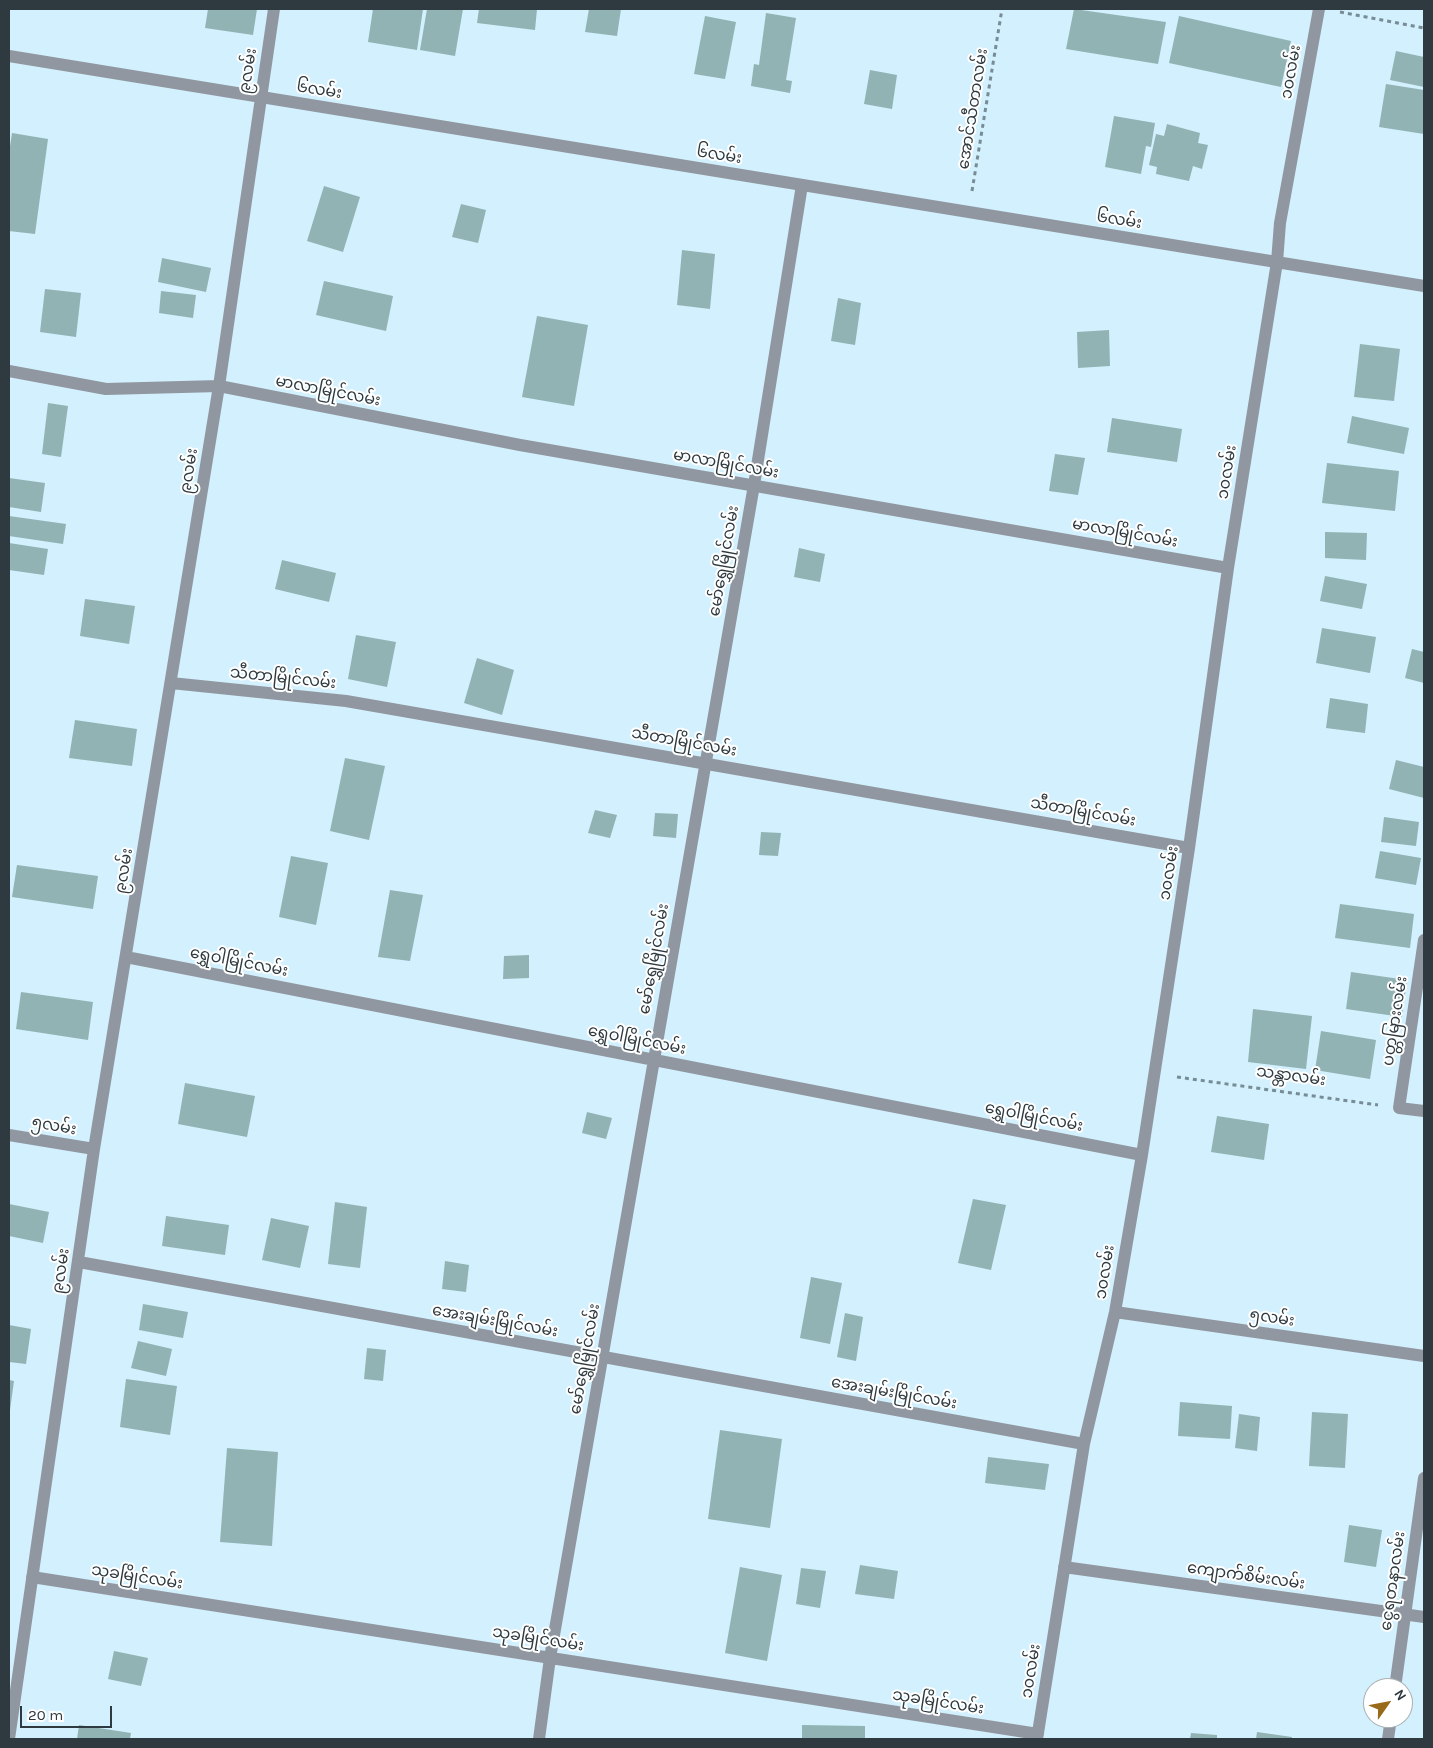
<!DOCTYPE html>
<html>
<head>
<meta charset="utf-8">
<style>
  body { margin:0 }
  #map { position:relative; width:1433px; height:1748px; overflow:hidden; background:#d2f0fd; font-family:Karla,sans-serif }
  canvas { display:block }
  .frame { position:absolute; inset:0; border:10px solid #2e3a3f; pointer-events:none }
  .north { position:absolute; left:1363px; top:1678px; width:50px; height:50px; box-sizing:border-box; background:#fff; border:1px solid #abb0b2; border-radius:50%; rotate:57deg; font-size:14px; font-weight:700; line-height:20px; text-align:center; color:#2e3a3f }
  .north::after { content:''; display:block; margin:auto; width:18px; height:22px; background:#996a1a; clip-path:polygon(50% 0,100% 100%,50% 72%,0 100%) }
  .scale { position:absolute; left:20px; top:1706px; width:92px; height:22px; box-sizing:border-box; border:2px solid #2e3a3f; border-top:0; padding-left:6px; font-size:15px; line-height:18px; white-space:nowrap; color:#2e3a3f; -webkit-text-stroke:4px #fff; paint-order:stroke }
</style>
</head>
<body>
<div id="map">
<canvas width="1433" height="1748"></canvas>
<div class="frame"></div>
<div class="north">N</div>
<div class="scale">20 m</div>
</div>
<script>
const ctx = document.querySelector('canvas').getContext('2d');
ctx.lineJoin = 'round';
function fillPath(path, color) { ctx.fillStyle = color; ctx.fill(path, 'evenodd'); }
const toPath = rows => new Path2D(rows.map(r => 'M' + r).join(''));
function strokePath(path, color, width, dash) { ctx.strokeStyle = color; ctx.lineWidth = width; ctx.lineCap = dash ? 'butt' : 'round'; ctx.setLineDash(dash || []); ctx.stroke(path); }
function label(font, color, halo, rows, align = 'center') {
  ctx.font = font + ' Karla,"Noto Sans Myanmar",sans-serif'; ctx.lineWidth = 4; ctx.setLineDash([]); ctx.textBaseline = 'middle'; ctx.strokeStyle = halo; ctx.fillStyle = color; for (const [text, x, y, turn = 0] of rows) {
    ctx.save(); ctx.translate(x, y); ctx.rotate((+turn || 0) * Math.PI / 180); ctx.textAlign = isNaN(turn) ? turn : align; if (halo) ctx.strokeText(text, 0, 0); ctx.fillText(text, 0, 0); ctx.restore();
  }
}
fillPath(toPath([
  [208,9,257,9,253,35,205,28],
  [373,9,423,9,417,50,368,42],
  [427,9,463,9,455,56,420,50],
  [479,9,537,9,535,30,477,23],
  [589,9,621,9,617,36,585,32],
  [1074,9,1166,22,1158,64,1066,49],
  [766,13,796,18,786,80,792,81,790,93,751,86,754,64,759,65],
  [705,16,736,22,725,79,694,74],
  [1179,16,1291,41,1281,87,1169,63],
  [1396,51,1424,57,1424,87,1390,80],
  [870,70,897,75,892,109,864,104],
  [1386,84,1424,90,1424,134,1379,127],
  [1114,116,1155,123,1151,147,1146,146,1141,174,1105,167],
  [1167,124,1200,133,1198,143,1208,145,1202,169,1193,166,1189,181,1156,174,1157,167,1149,165,1156,134,1164,136],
  [12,133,48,139,35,234,9,231,9,153],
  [324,186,360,197,343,252,307,241],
  [461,204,486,210,478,243,452,237],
  [682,250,715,254,710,309,677,305],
  [162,258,211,268,206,292,158,282],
  [324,281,393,296,386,331,316,315],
  [45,289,81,293,76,337,40,332],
  [161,291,196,295,193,318,159,313],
  [838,298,861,303,855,345,831,341],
  [537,316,588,325,574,406,522,397],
  [1109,330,1110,366,1078,368,1077,332],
  [1360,344,1400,349,1394,401,1354,397],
  [48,403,68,406,61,457,42,454],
  [1352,416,1409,428,1404,454,1347,443],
  [1112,418,1182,429,1177,462,1107,452],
  [1055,454,1085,458,1078,495,1049,491],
  [1327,463,1399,471,1395,511,1322,503],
  [9,478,45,483,41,512,9,507],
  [9,516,66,524,63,544,9,536],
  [1325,532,1367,533,1366,560,1325,558],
  [9,543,48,549,44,575,9,570],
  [799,548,825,554,820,582,794,577],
  [282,560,336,573,329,602,275,589],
  [1325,576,1367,584,1362,609,1320,601],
  [85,599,135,606,129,644,80,636],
  [1322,628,1376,637,1370,673,1316,663],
  [356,635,396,642,387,687,348,679],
  [1412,649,1424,652,1424,683,1405,678],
  [477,658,514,670,502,715,464,703],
  [1330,698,1368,704,1365,733,1326,728],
  [75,720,137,729,132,766,69,758],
  [345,758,385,766,369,840,330,831],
  [1396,760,1424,767,1424,798,1389,789],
  [595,810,617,815,610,838,588,833],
  [655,813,678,814,676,838,653,836],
  [1384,817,1419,822,1416,846,1381,842],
  [761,832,781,833,778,856,759,855],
  [1380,851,1421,858,1416,885,1375,878],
  [291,856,328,863,316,925,279,917],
  [17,865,98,876,93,909,12,897],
  [390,890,423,895,410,961,378,957],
  [1340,904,1414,914,1410,948,1335,938],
  [529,955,529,978,503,979,504,956],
  [1351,972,1407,980,1402,1017,1346,1009],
  [21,992,93,1002,88,1040,16,1029],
  [1253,1009,1312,1016,1306,1069,1248,1062],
  [1321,1031,1376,1040,1370,1079,1315,1070],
  [185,1083,255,1096,247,1137,178,1124],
  [587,1112,612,1118,606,1139,582,1133],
  [1217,1116,1269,1124,1264,1160,1211,1152],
  [973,1199,1006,1205,991,1270,958,1263],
  [335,1202,367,1207,360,1268,328,1264],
  [9,1204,49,1212,43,1243,9,1236],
  [166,1216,229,1225,225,1255,162,1246],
  [271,1218,309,1226,300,1268,262,1260],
  [445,1261,469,1265,466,1292,442,1289],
  [811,1277,842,1283,830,1344,800,1338],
  [143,1304,188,1312,183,1338,139,1330],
  [845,1313,863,1317,856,1361,837,1357],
  [9,1325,31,1329,26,1364,9,1362],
  [138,1341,172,1349,166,1376,131,1368],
  [367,1348,386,1350,383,1381,364,1379],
  [126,1379,177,1386,170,1435,120,1427],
  [9,1380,14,1381,10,1410,9,1410],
  [1180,1402,1232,1406,1230,1439,1178,1436],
  [1312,1412,1348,1414,1345,1468,1309,1466],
  [1239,1414,1260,1417,1257,1451,1235,1448],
  [720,1430,782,1439,770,1528,708,1519],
  [227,1448,278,1452,272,1546,220,1542],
  [988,1457,1049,1464,1045,1490,985,1483],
  [1349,1525,1382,1530,1376,1567,1344,1562],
  [860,1565,898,1571,894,1599,855,1594],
  [740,1567,782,1575,767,1661,725,1653],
  [801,1568,826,1571,820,1608,796,1604],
  [114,1651,148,1658,141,1686,108,1679],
  [79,1725,131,1733,130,1739,77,1739],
  [802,1725,865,1726,865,1739,802,1739],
  [1257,1732,1292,1737,1292,1739,1256,1739],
  [1191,1733,1217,1735,1217,1739,1190,1739]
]), '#91b3b3');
strokePath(toPath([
  [1340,12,1424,28],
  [972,191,1002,9],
  [1177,1077,1378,1105]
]), '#788c95', 3, [4, 4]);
strokePath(toPath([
  [9,56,1424,286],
  [9,371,106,389,219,386,520,445,1228,568],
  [171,683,346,701,1189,848],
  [1424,940,1399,1108,1424,1111],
  [126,957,1142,1155],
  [9,1135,94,1149],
  [79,1262,1084,1444],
  [1115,1312,1424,1356],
  [1064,1567,1424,1617],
  [32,1577,1038,1734],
  [1395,1688,1424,1478],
  [9,1739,94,1149,219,386,274,9],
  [539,1739,550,1658,754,485,802,185],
  [1037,1739,1084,1444,1115,1312,1142,1155,1189,848,1228,568,1277,262,1280,223,1319,9],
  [1388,1739,1391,1718]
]), '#9097a0', 12);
label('16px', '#2e3a3f', '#fff', [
  ["၉လမ်း",248,71,-81],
  ["၁၀လမ်း",1291,72,-80],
  ["၆လမ်း",319,90,9],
  ["အောင်သီတာလမ်း",973,109,-81],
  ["၆လမ်း",719,155,9],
  ["၆လမ်း",1119,220,9],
  ["မာလာမြိုင်လမ်း",328,391,11],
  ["မာလာမြိုင်လမ်း",726,464,10],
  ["၉လမ်း",189,471,-81],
  ["၁၀လမ်း",1227,472,-81],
  ["မာလာမြိုင်လမ်း",1125,533,10],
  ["မော်ရွှေမြိုင်လမ်း",724,561,-80],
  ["သီတာမြိုင်လမ်း",283,678,6],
  ["သီတာမြိုင်လမ်း",684,742,10],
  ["သီတာမြိုင်လမ်း",1083,812,10],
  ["၉လမ်း",124,871,-81],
  ["၁၀လမ်း",1169,873,-81],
  ["မော်ရွှေမြိုင်လမ်း",654,959,-80],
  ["ရွှေဝါမြိုင်လမ်း",239,962,11],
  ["ပတ္တမြားလမ်း",1395,1021,-81],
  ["ရွှေဝါမြိုင်လမ်း",637,1040,11],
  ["သန္တာလမ်း",1291,1076,8],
  ["ရွှေဝါမြိုင်လမ်း",1034,1117,11],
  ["၅လမ်း",54,1126,10],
  ["၉လမ်း",61,1271,-82],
  ["၁၀လမ်း",1105,1272,-81],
  ["၅လမ်း",1272,1318,8],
  ["အေးချမ်းမြိုင်လမ်း",495,1321,10],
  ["မော်ရွှေမြိုင်လမ်း",585,1359,-80],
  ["အေးချမ်းမြိုင်လမ်း",894,1393,10],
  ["ကျောက်စိမ်းလမ်း",1246,1576,8],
  ["သုခမြိုင်လမ်း",137,1577,9],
  ["ငွေရတနာလမ်း",1393,1581,-82],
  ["သုခမြိုင်လမ်း",538,1639,9],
  ["၁၀လမ်း",1031,1671,-81],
  ["သုခမြိုင်လမ်း",938,1702,9]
]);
</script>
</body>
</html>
